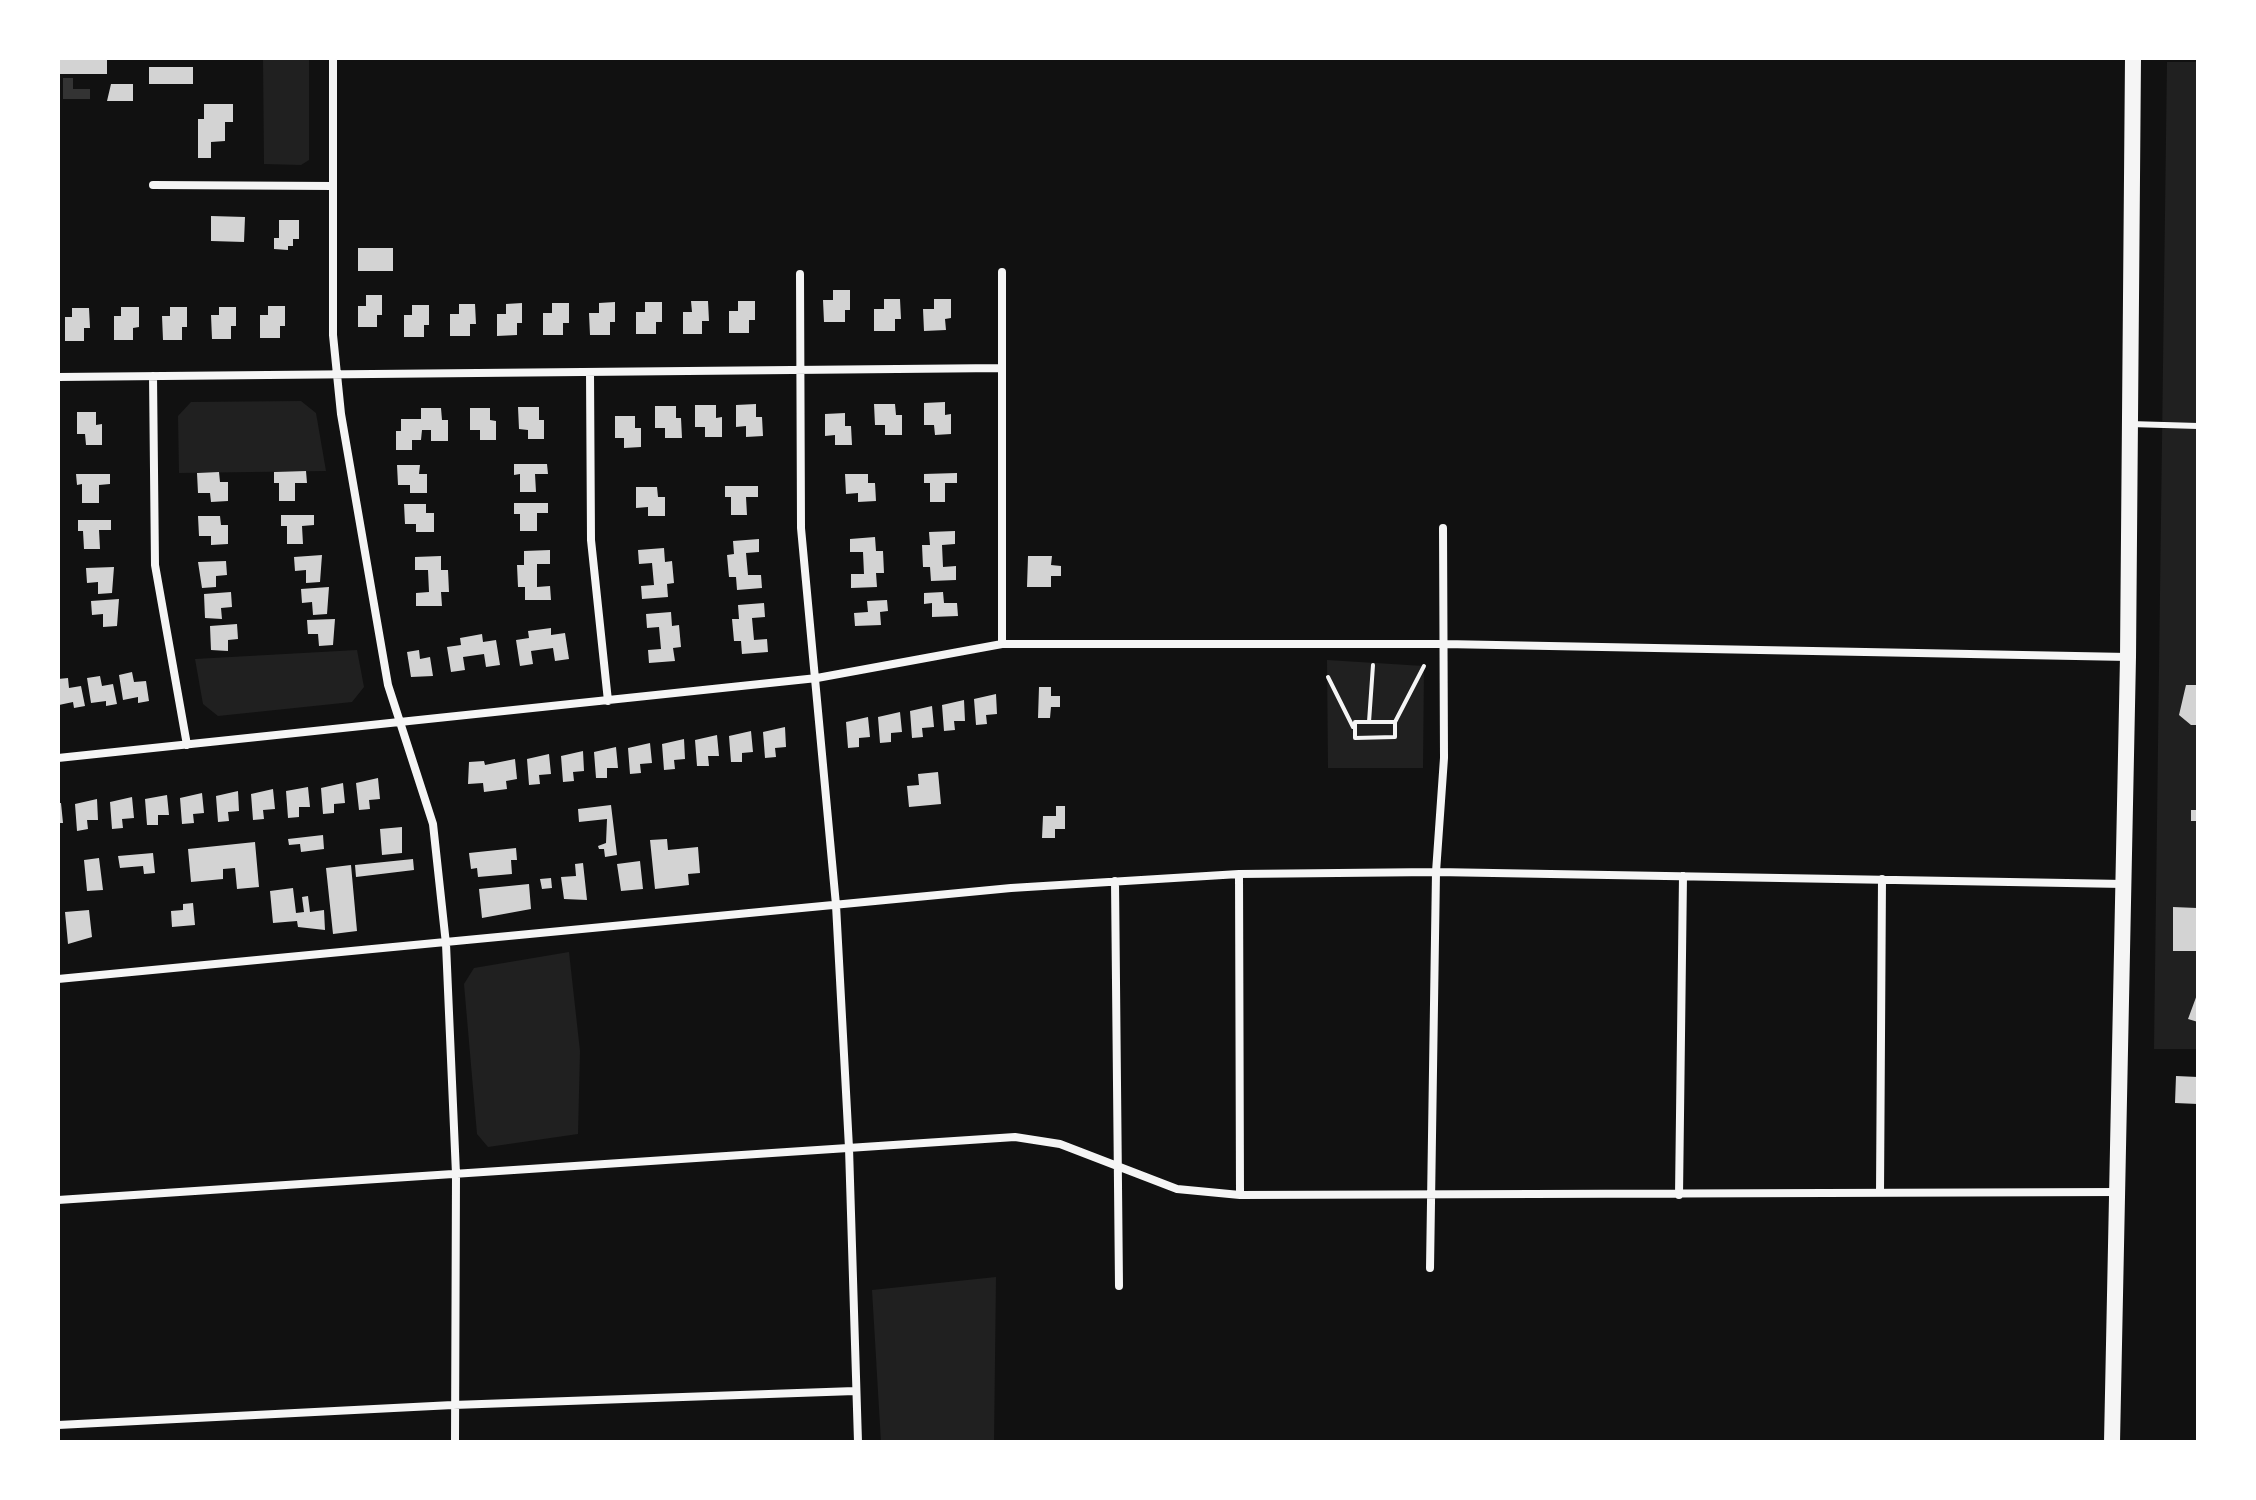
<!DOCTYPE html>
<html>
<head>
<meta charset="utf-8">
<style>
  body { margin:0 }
  #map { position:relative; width:2256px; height:1500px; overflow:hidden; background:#111; font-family:Raleway,sans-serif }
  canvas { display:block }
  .frame { position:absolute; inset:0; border:60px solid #fff; pointer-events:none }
</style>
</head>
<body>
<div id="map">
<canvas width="2256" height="1500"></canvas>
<div class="frame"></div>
</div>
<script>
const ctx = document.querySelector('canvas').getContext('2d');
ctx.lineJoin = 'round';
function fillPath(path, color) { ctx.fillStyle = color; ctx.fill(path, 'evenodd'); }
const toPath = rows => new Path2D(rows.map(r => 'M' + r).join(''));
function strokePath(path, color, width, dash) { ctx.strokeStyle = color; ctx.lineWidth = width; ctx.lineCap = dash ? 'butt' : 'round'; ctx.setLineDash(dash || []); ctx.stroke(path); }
fillPath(toPath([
  [263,58,309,58,309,160,301,165,264,164],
  [2167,62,2198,62,2198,1049,2154,1049],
  [301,401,316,413,326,471,179,473,178,416,191,402],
  [357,650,364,687,352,702,218,716,203,704,195,659],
  [1327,660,1424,666,1423,768,1328,768],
  [569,952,580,1051,578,1134,488,1147,477,1134,464,984,474,968],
  [996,1277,994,1442,881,1442,872,1290]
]), '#202020');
fillPath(toPath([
  [63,78,73,78,73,89,90,89,90,99,63,99]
]), '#333');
fillPath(toPath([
  [58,58,107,58,107,74,58,74],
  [149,67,193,67,193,84,149,84],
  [111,84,133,84,133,101,107,101],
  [204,104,233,104,233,122,225,122,225,141,211,142,211,158,198,158,198,119,204,119],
  [211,216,245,217,244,242,211,241],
  [279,220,299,220,299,239,293,239,293,246,288,246,288,250,274,249,274,238,279,238],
  [358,248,393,248,393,271,358,271],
  [833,290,850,290,850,310,845,310,845,322,824,322,823,300,833,300],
  [366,295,382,295,382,315,377,315,377,327,358,327,358,306,366,306],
  [884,299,900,299,901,319,895,319,895,331,874,331,874,309,884,309],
  [934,299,951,299,951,318,945,319,946,330,924,331,923,309,934,309],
  [691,301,708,301,709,321,702,321,702,334,683,334,683,312,692,312],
  [738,301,755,301,755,320,749,320,749,333,729,333,729,311,738,311],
  [615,302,615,322,610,322,610,335,590,335,589,313,599,313,599,303],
  [645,302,662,302,662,322,656,322,656,334,636,334,636,312,645,312],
  [522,303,522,323,517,323,517,335,497,336,497,314,506,314,506,304],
  [552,303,569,303,569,323,563,323,563,335,543,335,543,313,552,313],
  [459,304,475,304,476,324,470,324,470,336,450,336,450,314,459,314],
  [412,305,429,305,429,325,424,325,424,337,404,337,404,315,412,315],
  [268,306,285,306,285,326,280,326,280,338,260,338,260,315,268,315],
  [121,307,139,307,139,327,133,328,133,340,114,340,114,316,121,316],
  [170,307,187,307,187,327,182,327,182,340,163,340,162,316,170,316],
  [219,307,236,307,236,326,231,326,231,339,212,339,211,315,219,315],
  [72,308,89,308,90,328,84,328,84,341,65,341,65,317,72,317],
  [945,402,945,415,951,414,951,434,935,435,934,425,924,425,924,403],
  [756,404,756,417,762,417,763,436,746,437,746,426,736,427,736,405],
  [874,404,895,404,896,415,902,415,902,435,885,435,885,425,875,425],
  [695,405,716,405,716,418,722,417,722,437,705,437,705,427,695,427],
  [655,406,676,406,676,418,681,418,682,438,665,438,665,428,655,428],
  [518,407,539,407,539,420,544,420,544,439,528,439,528,430,519,429],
  [421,408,441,408,442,420,448,420,448,441,431,441,431,430,422,430,421,440,412,440,412,450,396,450,396,431,401,431,401,419,421,419],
  [470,408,490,408,490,420,496,421,496,440,480,440,480,430,470,430],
  [77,412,96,412,96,425,102,424,102,445,86,445,85,434,77,434],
  [845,413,845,426,851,426,852,445,835,445,835,435,825,436,825,414],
  [615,416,635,416,635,428,641,428,641,447,624,448,624,438,615,438],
  [514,464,547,464,548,474,535,474,536,492,520,492,520,474,514,475],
  [397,465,420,465,419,474,427,474,427,493,410,493,410,485,398,485],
  [306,471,307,483,295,483,295,501,279,501,279,483,274,483,274,472],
  [219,472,220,482,228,482,228,501,211,502,210,493,198,493,197,473],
  [957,473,957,483,945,483,945,502,930,502,930,483,924,483,924,474],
  [76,474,110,474,110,484,99,485,99,503,82,503,82,484,77,485],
  [845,474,868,474,868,483,875,483,876,501,858,502,858,493,846,494],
  [725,486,758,486,758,497,746,497,747,515,731,515,731,497,725,497],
  [636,487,657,487,658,497,665,497,665,516,648,516,648,507,636,508],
  [514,503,548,503,548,513,537,513,537,531,520,531,520,514,514,514],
  [404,504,426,504,426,513,434,513,434,532,416,532,416,524,405,524],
  [281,515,314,515,314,525,302,526,303,544,287,544,287,526,281,526],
  [198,516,220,516,221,525,228,525,228,544,211,545,211,536,199,536],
  [78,520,111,520,111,530,99,530,100,549,84,549,83,531,78,531],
  [955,531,955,544,942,545,943,567,956,566,956,580,931,581,930,567,923,567,922,545,930,545,929,532],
  [875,537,876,551,883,551,884,573,876,573,877,587,851,588,851,574,864,574,863,552,850,552,850,539],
  [759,539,759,552,746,553,748,575,761,575,762,588,737,590,736,577,729,577,727,555,734,554,733,541],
  [664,548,665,562,672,561,674,583,667,584,668,597,642,599,641,586,654,585,652,563,639,564,638,550],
  [550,550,550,564,537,564,537,587,550,586,551,600,525,600,525,587,518,587,517,565,524,565,524,551],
  [322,555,320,582,306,583,306,570,295,571,294,557],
  [441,556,441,570,448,570,449,592,441,592,442,606,416,606,416,593,429,592,428,570,415,570,415,557],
  [1028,556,1052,556,1051,565,1061,566,1061,576,1051,576,1051,587,1027,587],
  [226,561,227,575,216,576,216,587,202,588,198,562],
  [114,567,112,593,98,594,98,582,87,583,86,568],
  [329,587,327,614,313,615,312,602,302,603,301,589],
  [231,592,232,607,221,608,222,619,205,618,204,594],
  [943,592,944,603,957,603,958,616,932,617,932,603,924,604,924,593],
  [119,599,117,626,103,627,103,614,92,615,91,601],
  [887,600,888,611,880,612,881,625,855,626,854,613,868,612,867,601],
  [764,603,765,617,752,618,754,640,767,639,768,652,742,654,741,641,734,641,732,619,739,619,738,605],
  [671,612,672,626,679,625,681,647,673,648,675,661,649,663,648,650,661,649,659,627,647,628,646,614],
  [335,619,333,645,319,646,318,634,308,634,307,620],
  [237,624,238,639,228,640,228,651,211,650,210,626],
  [551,628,551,635,565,633,569,659,555,661,553,648,531,651,533,664,520,666,516,640,529,638,528,631],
  [482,634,483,642,496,640,500,665,486,667,484,654,463,657,465,670,451,672,447,647,461,645,460,638],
  [419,650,420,659,430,657,433,676,411,677,407,652],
  [132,672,134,682,146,681,149,701,138,703,138,697,123,700,119,675],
  [100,676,102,686,113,684,117,704,106,706,106,701,91,703,87,678],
  [68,678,69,688,81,686,85,706,74,708,73,702,59,705,58,679],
  [2186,685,2198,685,2198,725,2191,725,2179,715],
  [1039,687,1051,687,1051,696,1060,696,1060,707,1051,707,1050,718,1038,718],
  [996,694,997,714,986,715,987,724,976,725,974,699],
  [964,700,965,721,954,721,955,730,944,731,942,705],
  [932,706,934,727,922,728,923,737,912,738,910,711],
  [900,712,902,732,891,733,891,742,880,743,878,717],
  [868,717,870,737,859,738,859,747,848,748,846,722],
  [785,727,786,747,775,748,776,757,765,758,763,732],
  [751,731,753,752,742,753,742,762,731,762,729,736],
  [717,735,719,756,708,756,709,766,697,766,695,740],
  [684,739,685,759,674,760,675,769,664,770,662,744],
  [650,743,652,763,640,764,641,773,630,774,628,748],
  [616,747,618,768,607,768,607,778,596,778,594,752],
  [583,751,584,771,573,772,574,781,563,782,561,756],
  [549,754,551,774,539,775,540,784,529,785,527,759],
  [515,759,517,779,506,781,507,789,484,792,483,783,468,784,469,762,484,761,485,765],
  [938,772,941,804,909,807,907,786,919,785,918,774],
  [378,778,380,799,369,800,370,809,359,810,356,783],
  [343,783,345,803,334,804,334,813,323,814,321,788],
  [308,787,310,807,299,807,299,817,288,818,286,791],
  [273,789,275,809,263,810,264,819,253,820,251,794],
  [238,791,239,811,228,812,229,821,218,822,216,796],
  [202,793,204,813,193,814,194,823,182,824,180,798],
  [167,795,169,815,158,815,158,825,147,825,145,799],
  [132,797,134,818,122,819,123,828,112,829,110,802],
  [97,799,98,820,87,820,88,829,77,831,75,804],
  [58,803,61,803,63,823,58,823],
  [611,805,617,855,605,857,604,849,599,849,598,846,606,843,607,819,579,822,578,809],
  [1056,806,1065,806,1065,829,1055,829,1055,838,1042,838,1043,816,1056,816],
  [2191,810,2198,810,2198,821,2191,821],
  [402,827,402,853,382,855,380,829],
  [323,835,324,849,301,852,300,844,289,845,288,839],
  [667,839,668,850,698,847,700,873,688,874,689,885,655,889,650,840],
  [255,842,259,887,237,889,235,868,223,869,223,879,191,882,188,849],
  [516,848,517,860,511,860,512,874,478,877,477,868,471,869,469,853],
  [153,853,155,873,144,874,143,866,120,868,118,856],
  [99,858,103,890,87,891,84,860],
  [413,859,414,870,356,877,355,865],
  [640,861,643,889,621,891,617,864],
  [583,863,587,900,564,899,561,877,576,876,575,864],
  [351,865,357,931,333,934,326,868],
  [551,878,552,888,542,889,540,879],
  [529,884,531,909,482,918,479,889],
  [293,888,296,913,304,912,302,897,308,896,310,912,324,910,325,930,298,927,297,921,273,923,270,891],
  [193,903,195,925,172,927,171,911,183,910,183,904],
  [2173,907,2197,908,2197,951,2173,951],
  [89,910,92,937,68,944,65,912],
  [2198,992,2198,1022,2188,1019],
  [2176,1076,2198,1077,2198,1104,2175,1103]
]), '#d3d3d3');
strokePath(toPath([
  [1328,677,1353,727],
  [1369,722,1373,665],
  [1395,722,1355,722,1355,738,1395,737,1395,722,1424,666]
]), '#f5f5f5', 4);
strokePath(toPath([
  [2130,424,2198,426]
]), '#f5f5f5', 6);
strokePath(toPath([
  [333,58,333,335,341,414,388,685,433,824,446,944,456,1174,455,1442],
  [153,185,333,186],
  [800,274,801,528,836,905,849,1148,858,1442],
  [590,372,591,540,608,701],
  [153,376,155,565,187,745],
  [58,377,1002,368],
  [1002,644,1002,272],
  [58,758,817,678,1002,644,1444,644,2128,657],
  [1239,874,1240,1195],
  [1115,881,1119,1286],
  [58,979,1011,888,1239,874,1436,872,2124,884],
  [1880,1193,1882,879],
  [1679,1195,1683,876],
  [58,1200,1015,1137,1060,1144,1177,1189,1240,1195,2118,1192],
  [1430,1268,1436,872,1444,758,1443,528],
  [58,1425,453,1405,855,1391]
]), '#f5f5f5', 8);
strokePath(toPath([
  [2112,1442,2128,657,2133,58]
]), '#f5f5f5', 16);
</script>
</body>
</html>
